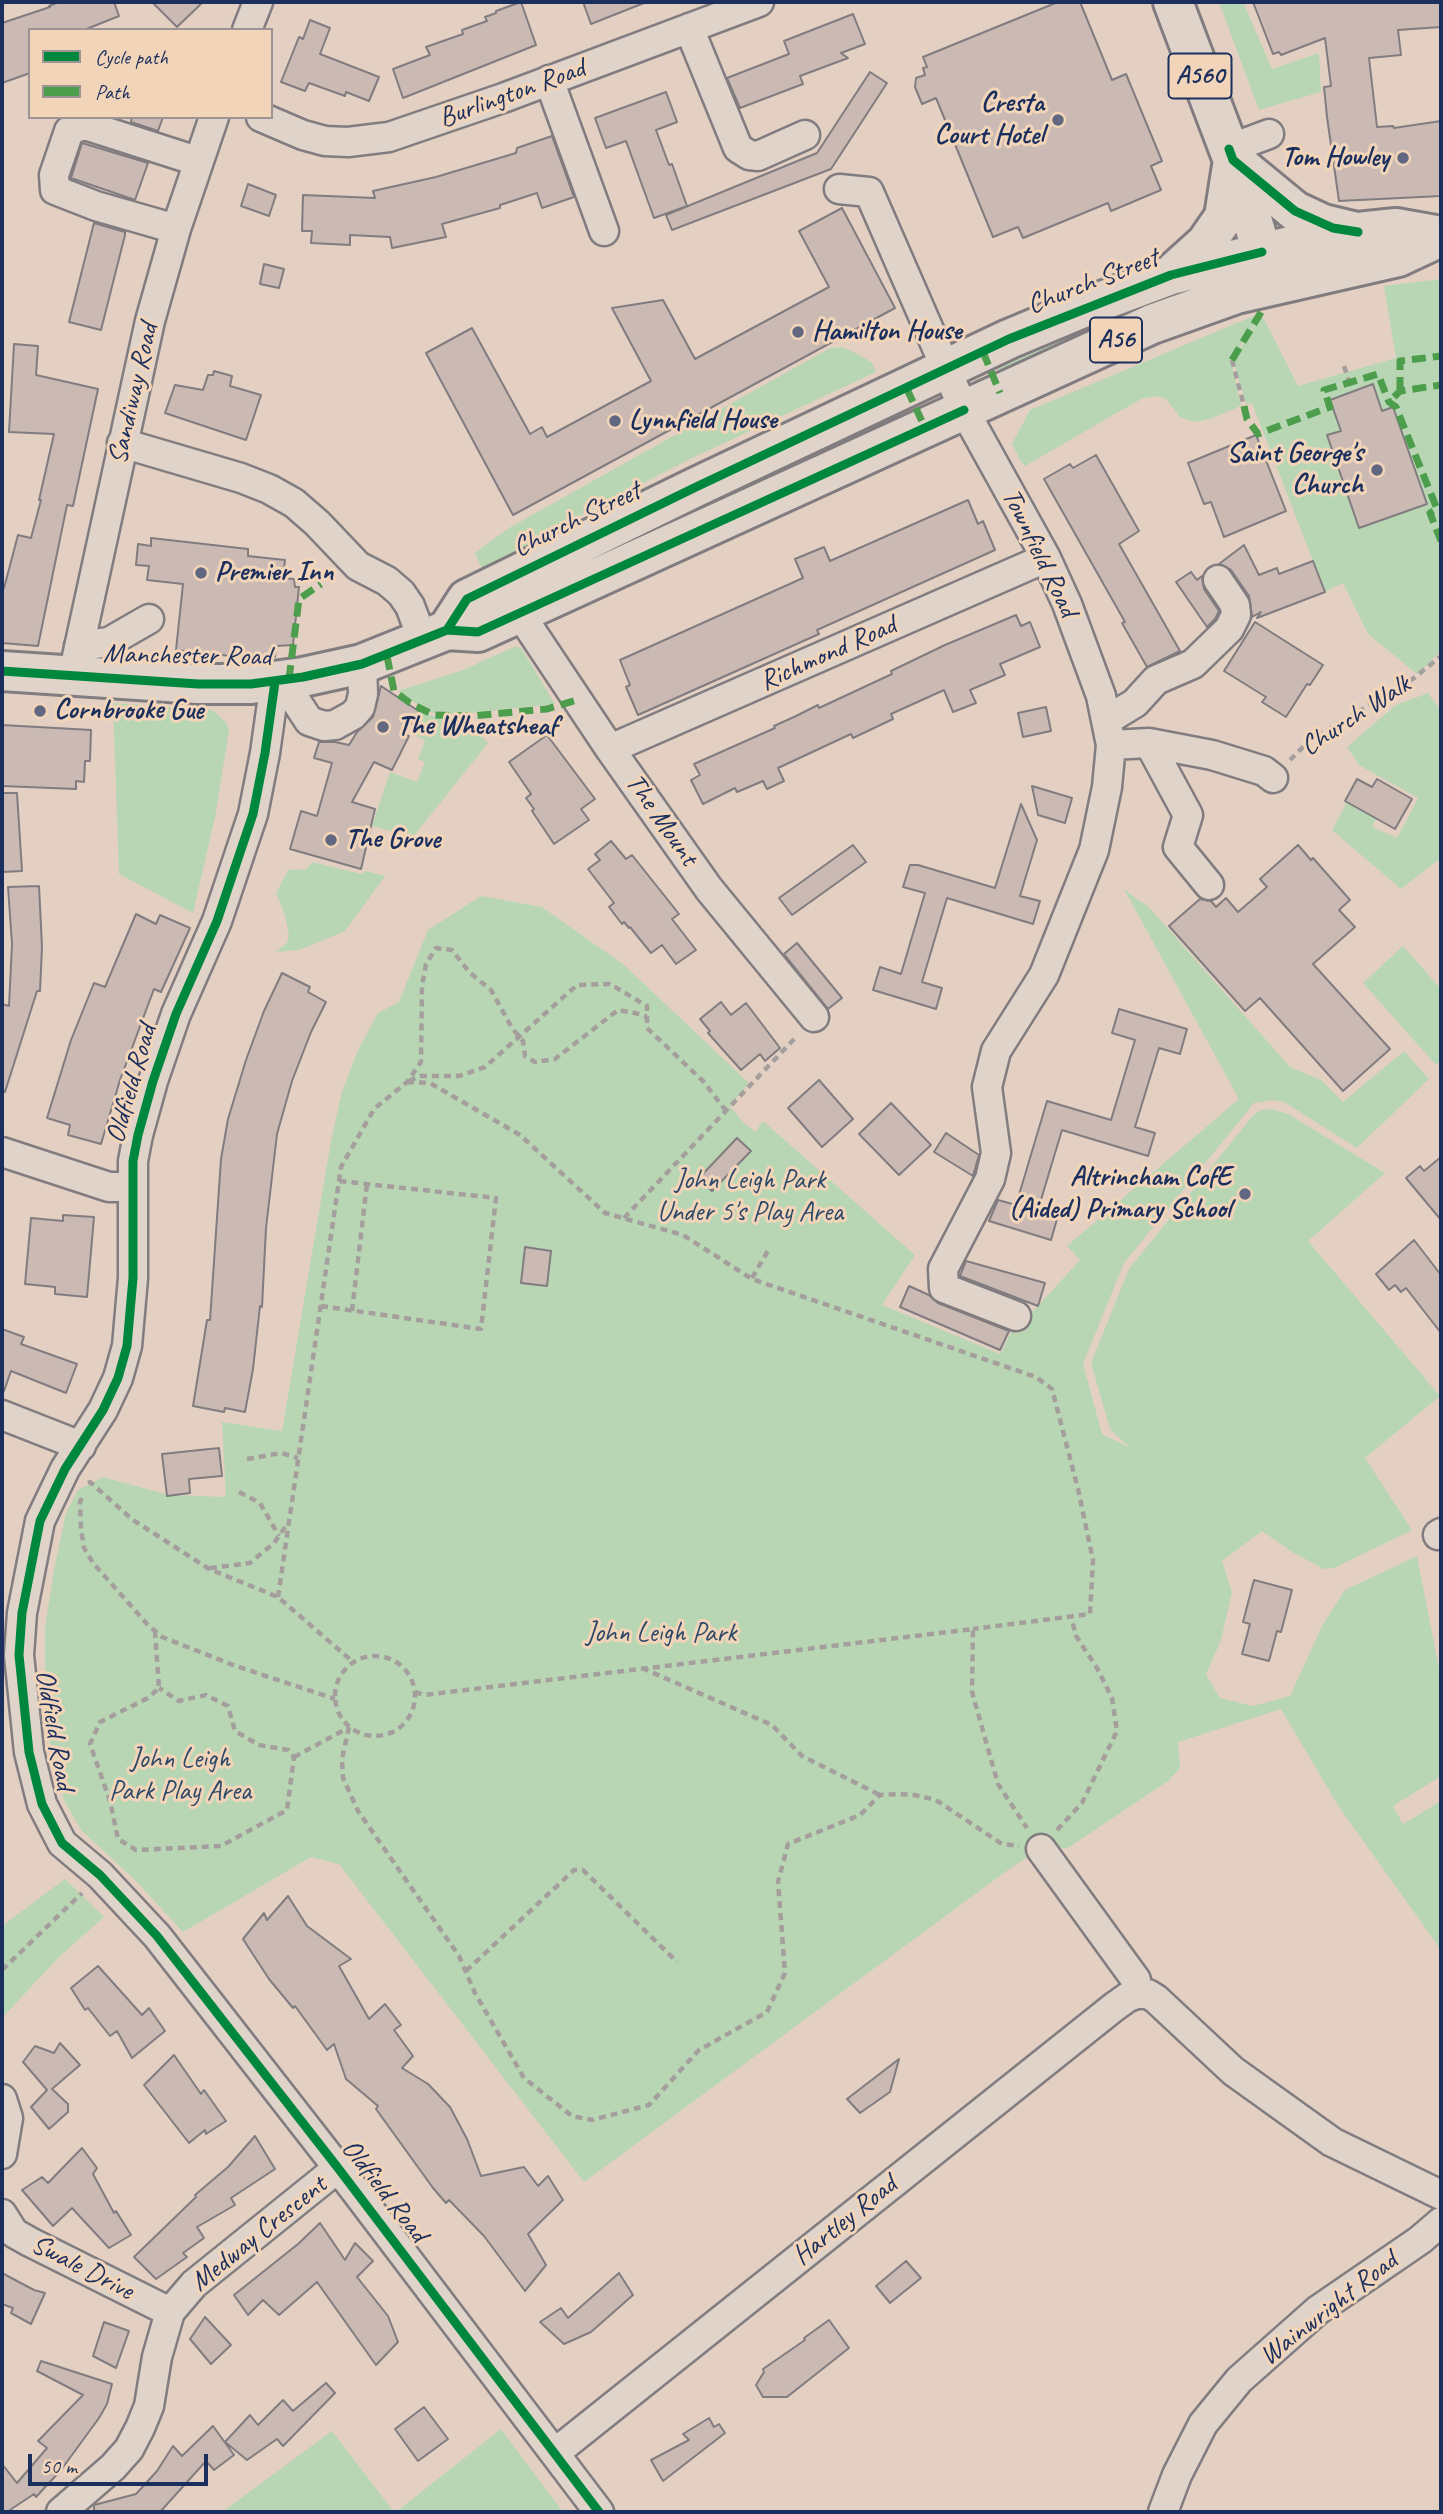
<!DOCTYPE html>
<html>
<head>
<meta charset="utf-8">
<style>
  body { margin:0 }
  #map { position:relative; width:1443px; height:2514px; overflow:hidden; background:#e3d0c2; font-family:Caveat,sans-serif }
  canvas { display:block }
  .frame { position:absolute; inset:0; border:4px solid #1b2f5e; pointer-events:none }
  .legend { position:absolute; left:28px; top:28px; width:245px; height:91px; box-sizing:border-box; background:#f2d5b8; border:2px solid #9c9394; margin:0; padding:9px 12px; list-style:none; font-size:21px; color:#1b2f5e }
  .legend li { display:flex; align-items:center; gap:14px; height:35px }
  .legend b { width:35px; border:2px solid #9c9394 }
  .scale { position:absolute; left:28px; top:2454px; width:180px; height:32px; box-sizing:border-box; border:4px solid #1b2f5e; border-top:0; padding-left:9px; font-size:21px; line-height:24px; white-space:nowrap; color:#1b2f5e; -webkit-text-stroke:5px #f2d5b8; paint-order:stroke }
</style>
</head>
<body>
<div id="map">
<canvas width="1443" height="2514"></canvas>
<div class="frame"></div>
<ul class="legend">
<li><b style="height:9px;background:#00873e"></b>Cycle path</li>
<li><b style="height:9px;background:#4c9d4c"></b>Path</li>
</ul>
<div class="scale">50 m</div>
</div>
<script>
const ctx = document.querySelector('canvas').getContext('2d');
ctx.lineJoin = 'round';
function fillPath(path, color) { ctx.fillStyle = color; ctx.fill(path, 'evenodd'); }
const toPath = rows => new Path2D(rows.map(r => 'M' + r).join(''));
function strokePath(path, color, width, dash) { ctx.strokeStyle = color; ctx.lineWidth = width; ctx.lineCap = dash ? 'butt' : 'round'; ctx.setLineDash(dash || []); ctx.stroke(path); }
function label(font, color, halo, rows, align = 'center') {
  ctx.font = font + ' Caveat,sans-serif'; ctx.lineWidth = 6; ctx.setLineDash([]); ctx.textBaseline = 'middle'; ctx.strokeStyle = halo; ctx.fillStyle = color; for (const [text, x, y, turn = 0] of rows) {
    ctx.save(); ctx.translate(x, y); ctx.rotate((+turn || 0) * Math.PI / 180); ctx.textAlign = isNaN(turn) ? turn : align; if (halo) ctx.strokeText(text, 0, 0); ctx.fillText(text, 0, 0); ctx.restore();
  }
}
fillPath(toPath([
  [1219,2,1243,2,1272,69,1319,53,1321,92,1259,110],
  [1441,279,1441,651,1417,674,1368,634,1343,583,1325,592,1252,403,1246,404,1233,360,1260,317,1264,319,1298,386,1396,358,1384,286],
  [1204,281,1207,287,1002,378,997,365,1130,308],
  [1256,315,1259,317,1254,325,1231,360,1241,406,1210,419,1195,422,1181,418,1166,399,1158,396,1141,399,1025,466,1020,460,1012,444,1030,410],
  [843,347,865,358,872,363,876,372,692,458,566,523,484,573,475,553,509,528,830,348],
  [905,404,912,418,599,562,593,549],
  [516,646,522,649,555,704,450,715,429,712,398,691,463,670],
  [1428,693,1441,711,1441,858,1401,889,1332,830,1347,802,1376,819,1372,827,1397,838,1418,798,1359,765,1347,747,1396,705],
  [113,703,212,710,226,722,229,730,215,817,193,913,119,874],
  [423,713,443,719,464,718,488,743,413,837,372,826,390,772,417,782,425,762,418,759,425,741,410,732],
  [312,862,362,874,365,871,385,876,345,931,299,950,276,952,287,943,289,936,285,915,276,893,288,870,307,869],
  [1124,889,1138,900,1147,905,1290,1067,1321,1080,1343,1102,1404,1051,1429,1079,1357,1148,1284,1102,1273,1100,1254,1103,1124,1263,1083,1364,1102,1434,1129,1447,1110,1429,1091,1363,1129,1269,1251,1118,1260,1110,1272,1109,1288,1114,1385,1173,1308,1241,1440,1396,1365,1458,1412,1530,1334,1568,1324,1569,1292,1552,1262,1531,1222,1561,1232,1592,1221,1640,1206,1675,1220,1698,1253,1706,1290,1696,1323,1624,1345,1590,1417,1556,1441,1679,1441,1776,1393,1806,1403,1824,1441,1801,1441,1950,1339,1807,1281,1709,1178,1742,1180,1768,1168,1781,1068,1848,1040,1849,1008,1870,584,2182,339,1864,311,1857,183,1932,136,1881,81,1830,64,1800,51,1752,45,1705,45,1627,54,1570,66,1513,78,1490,103,1477,169,1495,226,1497,222,1422,282,1431,331,1141,342,1092,358,1050,378,1013,399,1002,428,930,481,896,542,907,624,965,749,1083,730,1106,743,1122,755,1132,763,1121,915,1255,882,1305,1000,1354,1013,1329,1038,1306,1080,1260,1067,1246,1239,1099],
  [1403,946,1441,989,1441,1060,1436,1065,1363,983],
  [65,1879,104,1917,60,1956,2,2018,2,1926],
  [501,2429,563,2512,396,2512],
  [332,2431,394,2512,222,2512,263,2482]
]), '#b9d6b4');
const building = toPath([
  [59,2,114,2,119,16,84,30,30,30,30,73,2,83,2,23,50,7,49,6,59,2],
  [152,2,203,2,177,27,152,2],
  [521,2,536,45,403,98,393,69,430,55,426,47,463,34,462,30,487,21,485,17,496,13,496,11,521,2],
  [583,2,644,2,644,3,591,24,583,2],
  [1058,2,1080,2,1112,80,1126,74,1162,161,1151,166,1161,190,1111,211,1108,203,1023,238,1018,227,993,237,936,98,922,104,915,87,916,78,925,75,923,68,927,67,923,57,1058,2],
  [1253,2,1441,2,1441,27,1398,30,1401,55,1369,58,1377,127,1393,126,1394,128,1441,121,1441,196,1339,201,1327,117,1324,87,1331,86,1325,38,1281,55,1279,52,1273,54,1253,2],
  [853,14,865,44,841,53,848,58,800,76,803,84,740,108,727,78,789,54,784,41,853,14],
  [310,20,330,28,320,54,379,77,369,101,346,92,345,96,309,83,305,91,281,82,299,37,303,39,310,20],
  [870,72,887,83,831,169,672,230,666,215,817,153,870,72],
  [666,92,677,122,656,130,669,165,672,164,687,206,654,218,626,141,606,148,595,118,666,92],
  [132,117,163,117,158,131,131,122,132,117],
  [552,136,574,197,542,208,537,193,500,205,500,208,442,224,446,237,392,248,390,237,350,235,350,245,311,243,312,231,302,231,303,195,375,198,373,191,436,177,516,153,517,148,552,136],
  [82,143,148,163,135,200,71,178,82,143],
  [248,184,276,195,269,216,241,206,248,184],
  [842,208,895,308,513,515,426,353,472,328,530,434,542,427,547,437,651,381,612,308,663,300,695,359,829,287,799,231,842,208],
  [94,223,125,232,125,235,101,330,69,322,94,223],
  [264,264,284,269,279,288,260,284,264,264],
  [14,344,38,346,36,375,98,389,73,506,67,505,38,646,2,643,2,587,4,588,18,535,31,538,41,500,39,500,54,434,9,432,14,344],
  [214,371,232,376,230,386,261,395,246,440,165,413,175,385,203,390,208,375,213,375,214,371],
  [1373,384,1382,411,1393,407,1427,504,1359,528,1327,435,1341,431,1330,400,1373,384],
  [1256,435,1286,511,1224,537,1211,502,1204,504,1188,463,1256,435],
  [1096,455,1139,531,1119,544,1180,651,1147,667,1122,623,1125,622,1044,479,1070,464,1073,468,1096,455],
  [968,500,978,524,983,521,995,550,817,630,819,634,638,715,626,687,630,685,620,660,803,578,795,559,824,547,830,561,968,500],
  [151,538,248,549,248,556,285,560,283,578,294,579,295,587,299,587,293,645,276,646,275,657,249,654,249,658,176,650,183,584,147,580,149,566,136,565,138,544,151,546,151,538],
  [1244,545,1259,575,1277,568,1279,574,1313,561,1325,592,1257,618,1261,612,1252,617,1249,596,1231,570,1219,564,1244,545],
  [1191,572,1197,580,1202,576,1204,589,1219,611,1215,619,1207,627,1176,582,1191,572],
  [1016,615,1021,626,1030,622,1040,647,1000,664,1005,675,970,690,976,703,953,712,944,690,891,714,893,719,853,738,851,734,778,768,784,781,767,789,763,781,737,792,735,788,703,804,691,780,700,775,694,764,775,728,774,726,794,717,818,705,819,708,892,674,891,671,945,645,1016,615],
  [1255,622,1323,665,1310,685,1307,684,1286,717,1262,702,1266,697,1224,671,1255,622],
  [381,686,420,712,404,733,409,736,392,770,374,762,352,802,375,809,361,869,290,849,301,811,317,816,332,763,314,758,319,742,335,742,349,745,357,732,373,717,381,686],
  [1046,707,1051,731,1023,737,1018,713,1046,707],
  [2,725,91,730,90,761,85,761,84,782,76,781,76,789,2,786,2,725],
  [547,735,595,799,581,809,589,820,554,844,532,811,534,809,526,798,531,794,509,762,547,735],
  [1357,779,1372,787,1377,779,1412,799,1395,829,1345,801,1357,779],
  [1032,786,1072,798,1065,823,1038,815,1032,786],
  [2,793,17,793,22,871,2,872,2,793],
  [1021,804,1037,840,1020,896,1040,901,1033,924,947,898,922,982,942,988,936,1009,873,990,880,967,901,974,925,893,903,887,910,865,918,865,995,888,1021,804],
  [611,841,626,859,632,855,679,914,672,919,696,950,676,964,662,945,651,953,630,927,629,928,624,922,622,924,609,907,614,903,588,869,600,860,595,854,611,841],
  [853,845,866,862,792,915,779,898,853,845],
  [1298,845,1311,860,1313,858,1350,900,1339,910,1355,927,1313,964,1390,1049,1343,1091,1260,998,1245,1011,1169,926,1200,899,1211,901,1216,907,1226,898,1238,912,1267,887,1260,879,1298,845],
  [39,886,42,947,40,991,37,991,5,1092,2,1091,2,1004,9,1006,12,944,8,887,39,886],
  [136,914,156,924,160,915,190,928,161,992,154,989,120,1080,101,1144,68,1135,70,1125,47,1118,71,1040,94,983,105,987,136,914],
  [797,943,842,998,828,1009,784,954,797,943],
  [282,973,310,987,308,992,326,1002,311,1032,292,1081,277,1134,266,1228,262,1307,260,1306,253,1369,245,1412,225,1408,224,1412,193,1406,207,1320,210,1320,221,1159,228,1119,246,1060,264,1011,282,973],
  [721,1002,731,1015,746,1003,780,1048,765,1061,760,1054,741,1070,708,1033,710,1031,700,1019,721,1002],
  [1119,1009,1187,1029,1180,1054,1159,1048,1135,1127,1155,1133,1148,1156,1062,1130,1037,1213,1057,1219,1051,1240,989,1221,998,1200,1016,1205,1047,1101,1111,1120,1135,1040,1112,1033,1119,1009],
  [819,1080,853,1119,822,1147,788,1108,819,1080],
  [891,1103,931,1145,899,1175,859,1134,891,1103],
  [946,1133,979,1155,973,1176,934,1152,946,1133],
  [737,1138,751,1151,712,1191,699,1178,737,1138],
  [1441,1157,1441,1220,1406,1178,1420,1166,1424,1171,1441,1157],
  [63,1215,94,1217,87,1297,55,1294,55,1287,25,1284,31,1218,63,1221,63,1215],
  [1414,1240,1441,1275,1441,1333,1406,1288,1401,1292,1395,1285,1389,1290,1376,1274,1414,1240],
  [525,1247,551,1251,547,1286,521,1283,525,1247],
  [966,1261,1045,1283,1038,1306,960,1276,966,1261],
  [909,1286,929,1295,938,1303,1009,1331,1000,1350,900,1307,909,1286],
  [2,1329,24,1337,21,1344,77,1364,66,1393,11,1371,4,1391,2,1391,2,1329],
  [219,1448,222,1476,189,1479,190,1493,167,1496,162,1454,219,1448],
  [1254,1580,1292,1590,1281,1632,1277,1631,1269,1661,1242,1654,1250,1624,1243,1622,1254,1580],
  [288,1896,307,1926,351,1959,339,1966,369,2019,385,2004,401,2025,394,2030,413,2056,402,2068,428,2084,450,2107,467,2139,481,2176,524,2167,538,2186,548,2176,563,2200,528,2234,546,2265,525,2291,484,2236,449,2200,446,2203,433,2188,376,2109,378,2106,346,2079,334,2044,327,2050,295,2006,293,2008,269,1979,243,1939,264,1913,267,1920,288,1896],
  [98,1966,142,2015,149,2008,165,2031,132,2058,117,2031,110,2036,88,2008,85,2010,71,1988,98,1966],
  [60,2043,80,2065,52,2089,68,2104,68,2112,49,2129,31,2107,47,2090,23,2062,35,2046,54,2053,60,2043],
  [174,2055,201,2094,204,2090,226,2121,206,2134,205,2130,189,2143,144,2085,174,2055],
  [899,2059,890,2092,860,2113,847,2099,899,2059],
  [255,2136,275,2169,231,2198,235,2205,197,2227,204,2238,183,2253,187,2257,156,2279,134,2257,196,2197,195,2195,228,2167,255,2136],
  [82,2148,97,2168,93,2174,114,2213,116,2211,131,2235,109,2248,72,2208,53,2226,22,2190,42,2177,48,2183,82,2148],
  [320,2223,345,2260,355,2243,373,2261,357,2277,388,2316,398,2342,376,2365,317,2282,279,2315,263,2300,248,2315,234,2295,298,2244,320,2223],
  [906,2261,921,2278,890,2303,876,2286,906,2261],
  [2,2273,34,2290,45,2293,31,2324,11,2313,13,2308,2,2304,2,2273],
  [619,2273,633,2295,591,2332,564,2344,540,2322,561,2308,568,2318,619,2273],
  [205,2317,231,2345,211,2364,190,2339,205,2317],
  [829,2320,849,2348,787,2397,763,2397,756,2385,764,2372,763,2369,805,2340,804,2338,829,2320],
  [104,2322,129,2331,116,2368,93,2356,104,2322],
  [41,2361,112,2384,107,2404,99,2418,61,2470,36,2497,34,2494,7,2512,2,2512,2,2464,17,2483,47,2448,38,2441,83,2395,37,2371,41,2361],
  [326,2383,335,2393,283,2446,277,2439,247,2460,225,2442,250,2415,258,2425,283,2400,293,2411,326,2383],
  [424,2407,448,2439,418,2461,395,2429,424,2407],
  [709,2418,714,2427,719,2424,725,2433,663,2481,651,2460,689,2440,683,2434,709,2418],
  [213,2426,234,2455,214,2470,206,2461,160,2512,94,2512,94,2505,136,2494,157,2471,173,2446,182,2456,213,2426]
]);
fillPath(building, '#cabab3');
strokePath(building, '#817c7f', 2);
const minor = toPath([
  [689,28,738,148,749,155,758,156,805,135],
  [247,30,258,2],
  [549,80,604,231],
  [261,117,303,135,325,141,348,142,389,137,503,98,759,2],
  [1229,149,1269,134],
  [839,189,869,192,964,410,1046,558,1067,604,1101,696,1111,745,1107,787,1094,850,1044,975,996,1051,987,1087,996,1153,990,1179,943,1269,944,1288,1016,1316],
  [176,229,96,206,55,190,54,175,69,131,80,126,88,126,197,161],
  [122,443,241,478,269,489,294,503,317,523,358,566,387,581,401,593,410,606,423,641],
  [520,614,610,749,709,889,814,1017],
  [79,646,109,642,149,619],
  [73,675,150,321,176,229,214,117],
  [289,679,294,698,309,721,324,726,335,725,353,715,360,707,363,694,362,664],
  [275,682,265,753,253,814,217,921,176,1014,153,1081,138,1135,133,1161,133,1278,127,1346,118,1378,103,1410,65,1469,40,1521,22,1613,19,1655,29,1752,42,1804,62,1843,100,1875,157,1936,338,2168,599,2512],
  [1107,720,1135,703,1156,680,1193,664,1229,629,1236,615,1235,605,1218,580],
  [1149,743,1188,815,1178,847,1209,885],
  [1111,745,1149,743,1212,755,1264,771,1273,778],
  [610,749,1046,558],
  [2,1152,109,1187,132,1187],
  [2,1415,81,1446],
  [1438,1535,1441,1533],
  [1041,1849,1136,1980,1137,1994],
  [2,2099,8,2118,2,2154],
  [2,2214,14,2233,30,2242,170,2312],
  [556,2452,1114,2007,1128,1997,1137,1994,1148,1994,1156,1999,1233,2071,1332,2142,1441,2195],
  [61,2512,113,2467,129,2449,140,2428,149,2406,157,2357,170,2312,194,2284,338,2168],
  [1163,2512,1177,2475,1203,2424,1239,2380,1318,2310,1420,2240,1441,2222]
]);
const highway = toPath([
  [1173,2,1237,171,1270,277],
  [1233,160,1295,211,1323,224,1352,231],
  [1175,271,1206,243,1224,217,1232,166],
  [447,630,467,599,696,487,1009,339,1083,308,1171,275,1294,245,1358,232,1396,228,1441,236],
  [2,671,198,684,251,684,303,677,362,664,447,630,478,632,1152,324,1236,294,1398,257,1441,237]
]);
strokePath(minor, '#817c7f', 33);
strokePath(highway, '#817c7f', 44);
strokePath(toPath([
  [1232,360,1244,406],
  [1344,366,1349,381],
  [1290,760,1308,742,1414,678,1441,656],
  [409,1081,420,1076,459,1076,485,1067,577,985,610,984,647,1006,647,1028,703,1081,727,1112],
  [407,1082,430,1083,520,1135,605,1213,683,1235,752,1279,1036,1377,1052,1389,1078,1489,1093,1560,1090,1614,973,1629],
  [624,1218,797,1036],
  [752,1278,769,1249],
  [321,1306,481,1329,496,1198,339,1181],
  [352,1311,367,1184],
  [247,1459,281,1453,298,1458],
  [88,1483,90,1482,133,1520,209,1569,278,1597,353,1662],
  [239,1492,260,1503,279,1536],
  [82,1498,80,1502,81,1529,84,1548,93,1563,148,1625,162,1637,233,1665,335,1699],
  [210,1568,250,1563,274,1543,288,1523],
  [278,1597,341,1167,374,1109,407,1082,421,1062,422,986,426,964,436,948,452,950,469,972,491,990,512,1028,523,1041,525,1056,535,1062,555,1059,618,1010,635,1013,647,1017],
  [155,1631,159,1688,148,1698,100,1722,90,1744,110,1801,118,1839,136,1850,221,1846,287,1810,294,1757,288,1750,259,1745,235,1731,228,1706,206,1695,179,1701,159,1688],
  '335 1696a40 40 0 1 1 80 0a40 40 0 1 1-80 0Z',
  [642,1668,772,1725,802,1756,880,1795],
  [415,1692,424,1695,973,1629,972,1692,998,1784,1027,1828],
  [349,1727,342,1759,343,1778,358,1811,459,1956,475,1993,524,2078,572,2116,592,2120,649,2105,699,2050,767,2012,785,1973,778,1882,788,1844,860,1815,880,1795,898,1794,914,1795,936,1800,1002,1844,1019,1846],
  [294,1757,348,1728],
  [1057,1830,1082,1803,1117,1731,1112,1698,1097,1668,1076,1636,1071,1616],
  [2,1970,82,1893],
  [466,1971,574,1870,583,1870,677,1962]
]), '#a49f9d', 4.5, [7, 5]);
strokePath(minor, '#e0d4ca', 28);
strokePath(highway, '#e0d4ca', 38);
strokePath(toPath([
  [983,352,1000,393],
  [1232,360,1263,309],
  [907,389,925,428],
  [1400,391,1400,361,1441,356],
  [1394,397,1400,391,1441,385],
  [1244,406,1247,419,1258,434,1330,407,1324,390,1378,374,1389,402,1396,407,1437,509,1430,513,1441,541],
  [387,656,394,691,410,703,434,715,472,716,547,709,577,700],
  [289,679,299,599,321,584]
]), '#4c9d4c', 7, [14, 7]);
strokePath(toPath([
  [1229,149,1233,160,1295,211,1333,228,1358,232],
  [447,630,467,599,696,487,1009,339,1171,275,1262,252],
  [2,671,198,684,251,684,303,677,362,664,447,630,478,632,964,410],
  [275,682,265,753,253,814,217,921,176,1014,153,1081,138,1135,133,1161,133,1278,127,1346,118,1378,103,1410,65,1469,40,1521,22,1613,19,1655,29,1752,42,1804,62,1843,100,1875,157,1936,338,2168,599,2512]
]), '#00873e', 9);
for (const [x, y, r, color] of [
  [1058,120,7,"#616781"],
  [1403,158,7,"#616781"],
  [798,332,7,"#616781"],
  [615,421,7,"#616781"],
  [1377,470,7,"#616781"],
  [201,573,7,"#616781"],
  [40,711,7,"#616781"],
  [383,727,7,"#616781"],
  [331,840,7,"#616781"],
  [1245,1194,7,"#616781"]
]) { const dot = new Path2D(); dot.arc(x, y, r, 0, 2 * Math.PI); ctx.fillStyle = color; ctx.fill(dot); strokePath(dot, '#f2d5b8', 2.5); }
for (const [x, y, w] of [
  [1200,76,63],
  [1116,340,52]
]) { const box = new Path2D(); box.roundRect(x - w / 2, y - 22.5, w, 45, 5); ctx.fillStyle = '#f2d5b8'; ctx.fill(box); strokePath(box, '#1b2f5e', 2); }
label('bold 26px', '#1b2f5e', null, [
  ["A560",1200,76],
  ["A56",1116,340]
]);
label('28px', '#1b2f5e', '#f2d5b8', [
  ["Burlington Road",512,94,-20],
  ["Church Street",1093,282,-21],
  ["Sandiway Road",134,394,-77],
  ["Church Street",577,520,-26],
  ["Townfield Road",1039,553,64],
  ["Richmond Road",828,654,-24],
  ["Manchester Road",187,656,1],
  ["Church Walk",1356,716,-33],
  ["The Mount",661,820,55],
  ["Oldfield Road",132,1084,-74],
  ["Oldfield Road",54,1730,80],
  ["Oldfield Road",384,2191,52],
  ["Hartley Road",845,2221,-39],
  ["Medway Crescent",259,2234,-39],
  ["Swale Drive",82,2268,27],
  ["Wainwright Road",1329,2309,-38]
]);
label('bold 28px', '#1b2f5e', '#f2d5b8', [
  ["Cresta",1044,104,"right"],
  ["Court Hotel",1044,136,"right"],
  ["Tom Howley",1389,158,"right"],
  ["Hamilton House",812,332],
  ["Lynnfield House",629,421],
  ["Saint George's",1363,454,"right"],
  ["Church",1363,486,"right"],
  ["Premier Inn",215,573],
  ["Cornbrooke Gue",54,711],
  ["The Wheatsheaf",397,727],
  ["The Grove",345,840],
  ["Altrincham CofE",1231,1178,"right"],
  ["(Aided) Primary School",1231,1210,"right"]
], 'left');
label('28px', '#2d4969', '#f2d5b8', [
  ["John Leigh Park",750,1181],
  ["Under 5's Play Area",750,1213],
  ["John Leigh Park",661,1634],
  ["John Leigh",180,1760],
  ["Park Play Area",180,1792]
]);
</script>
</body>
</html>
